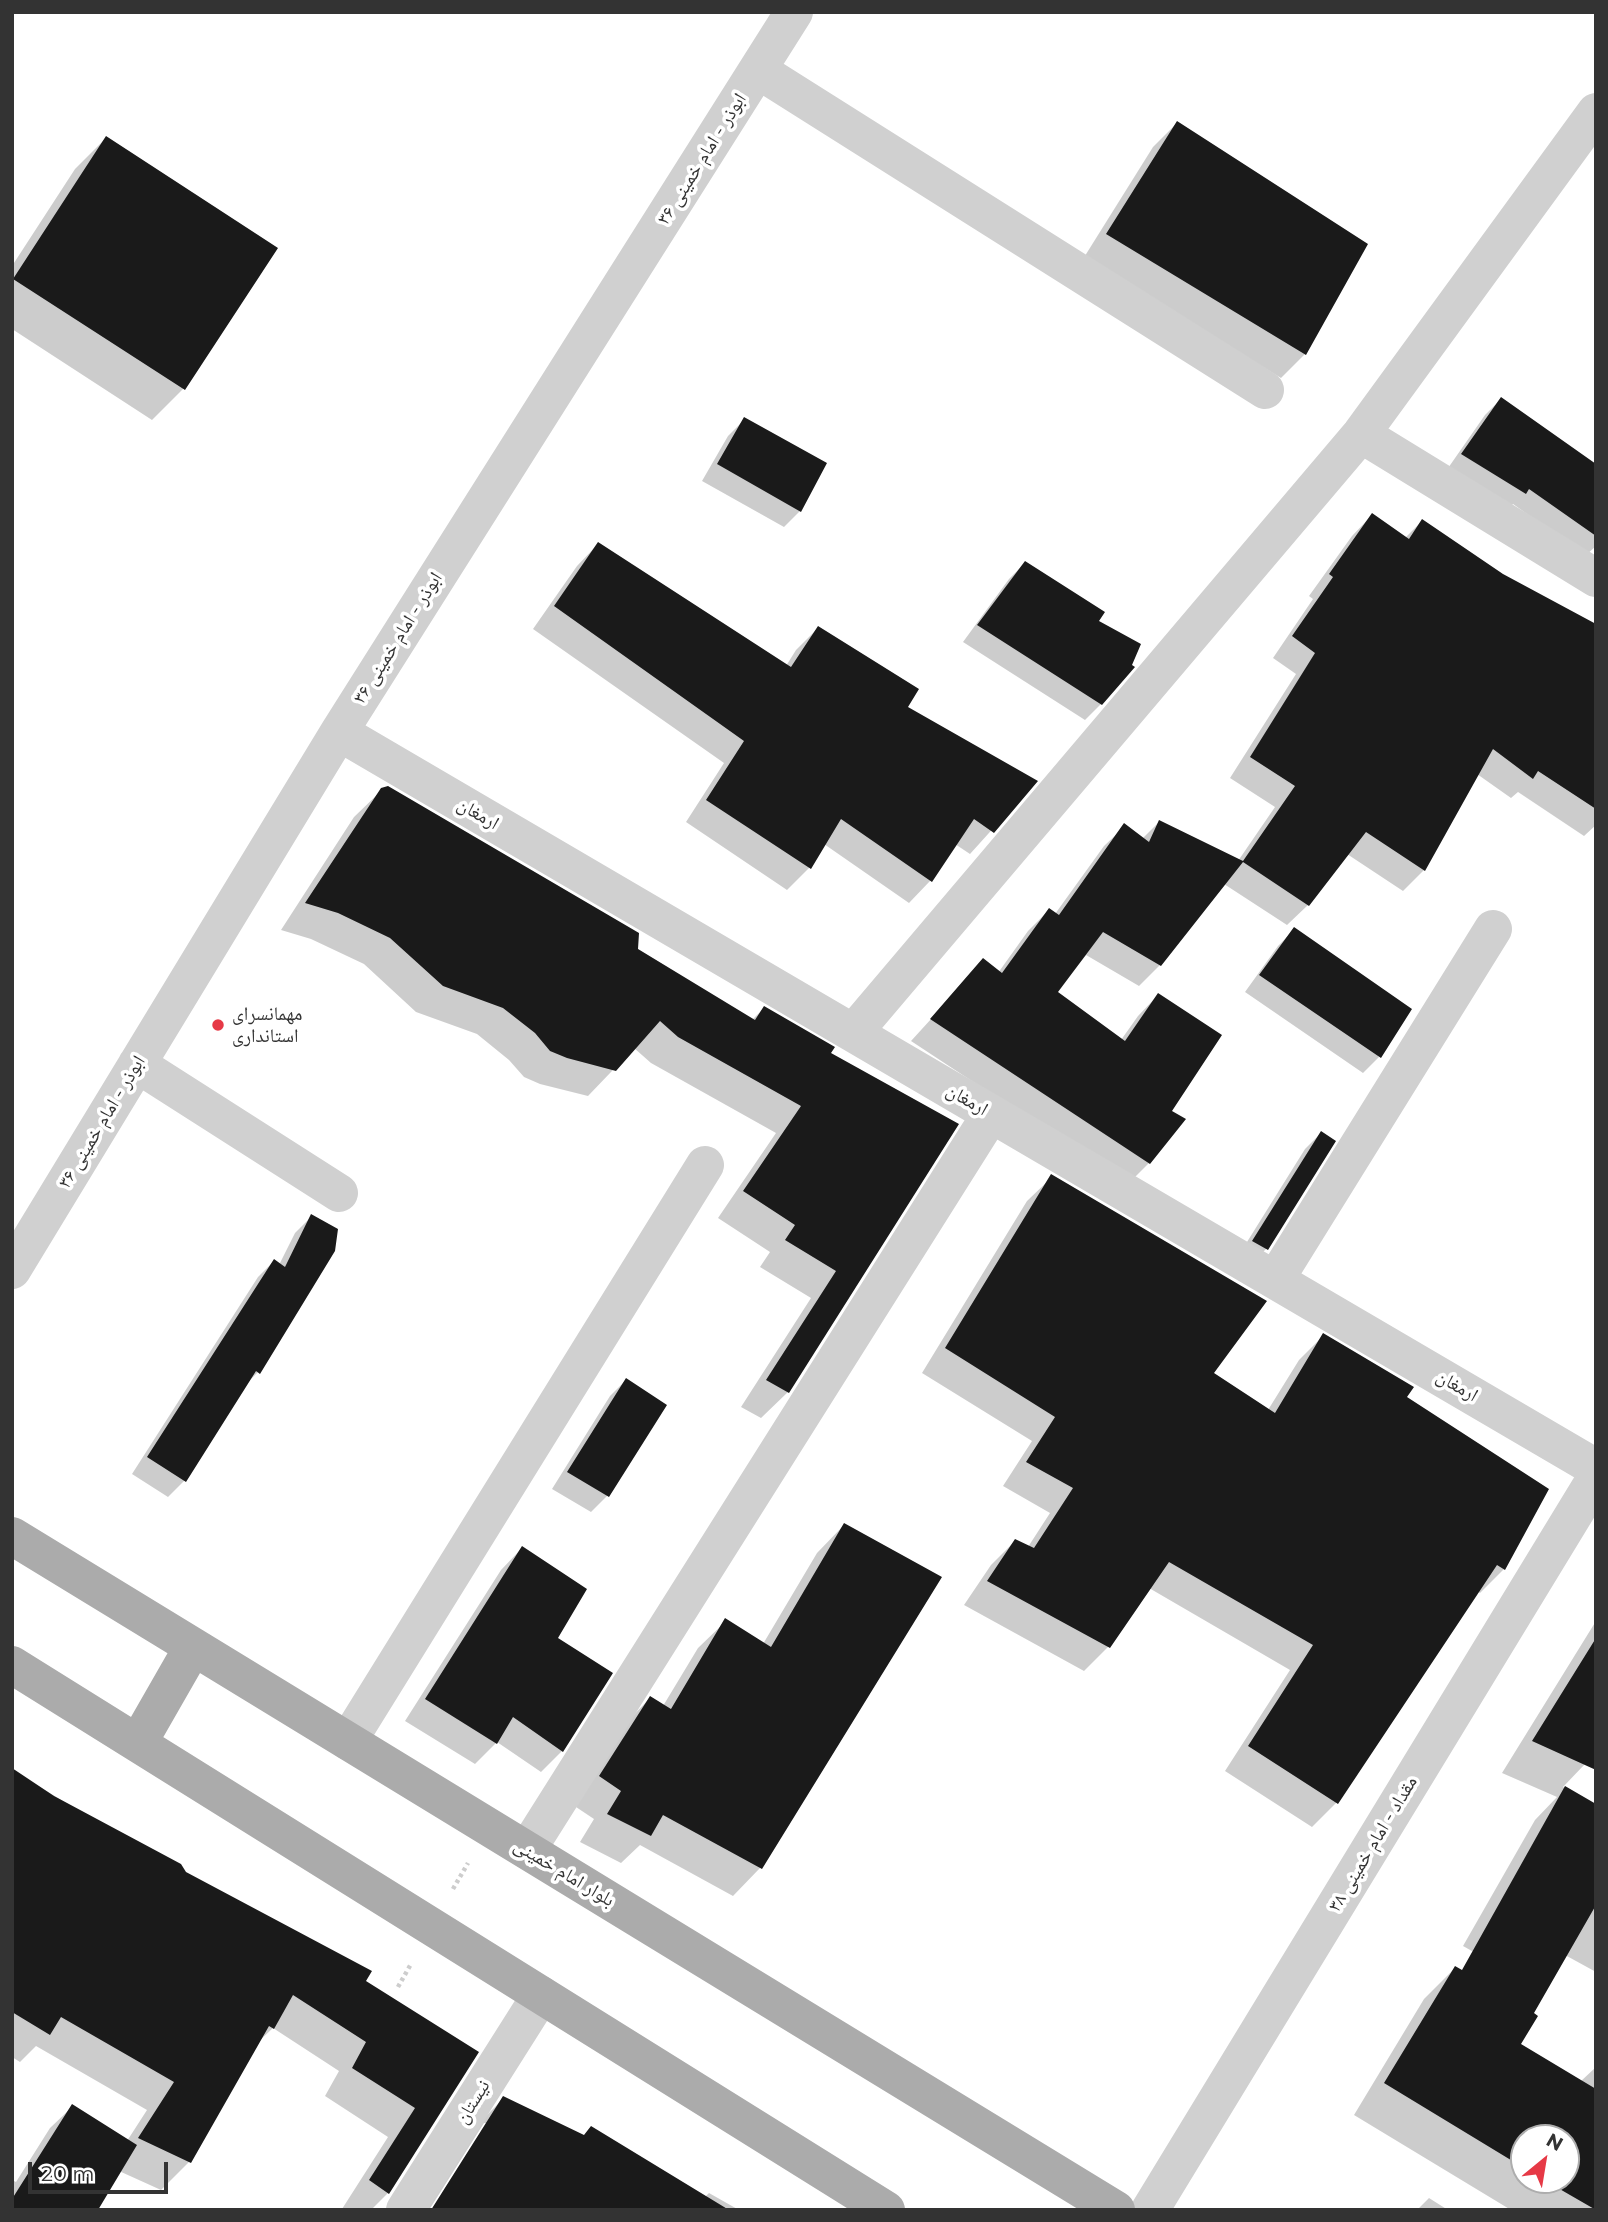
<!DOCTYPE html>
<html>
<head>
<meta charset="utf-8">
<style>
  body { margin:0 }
  #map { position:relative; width:1608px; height:2222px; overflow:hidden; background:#fff; font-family:Montserrat,sans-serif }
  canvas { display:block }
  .frame { position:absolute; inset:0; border:14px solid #333; pointer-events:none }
  .north { position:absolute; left:1510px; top:2124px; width:70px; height:70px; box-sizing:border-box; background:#fff; border:2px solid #adadad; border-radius:50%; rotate:30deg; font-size:19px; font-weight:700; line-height:28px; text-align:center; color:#333 }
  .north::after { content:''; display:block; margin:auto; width:24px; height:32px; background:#e63946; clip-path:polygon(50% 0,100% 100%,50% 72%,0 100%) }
  .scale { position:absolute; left:28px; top:2162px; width:140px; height:32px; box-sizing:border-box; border:4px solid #333; border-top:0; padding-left:9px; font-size:21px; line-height:24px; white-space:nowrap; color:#333; -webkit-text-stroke:5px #fff; paint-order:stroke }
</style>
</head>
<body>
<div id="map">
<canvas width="1608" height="2222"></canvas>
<div class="frame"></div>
<div class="north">N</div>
<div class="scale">20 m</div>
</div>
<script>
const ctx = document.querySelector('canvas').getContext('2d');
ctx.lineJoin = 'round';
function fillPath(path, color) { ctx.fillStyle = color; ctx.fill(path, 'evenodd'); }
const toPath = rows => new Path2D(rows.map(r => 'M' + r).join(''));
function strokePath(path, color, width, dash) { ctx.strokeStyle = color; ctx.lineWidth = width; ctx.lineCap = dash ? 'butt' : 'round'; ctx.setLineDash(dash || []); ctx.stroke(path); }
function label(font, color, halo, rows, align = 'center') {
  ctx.font = font + ' Montserrat,"Noto Naskh Arabic",sans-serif'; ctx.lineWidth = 7; ctx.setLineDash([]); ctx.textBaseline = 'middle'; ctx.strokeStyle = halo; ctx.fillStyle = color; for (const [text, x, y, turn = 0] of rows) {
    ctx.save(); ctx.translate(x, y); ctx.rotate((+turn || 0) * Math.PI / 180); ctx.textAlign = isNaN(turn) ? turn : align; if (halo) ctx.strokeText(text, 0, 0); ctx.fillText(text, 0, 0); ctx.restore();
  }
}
fillPath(toPath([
  [1177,123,1305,354,1281,378,1083,259,1153,147],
  [106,138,276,248,183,389,152,420,12,329,12,266,75,169],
  [1501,399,1596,466,1596,546,1585,556,1513,504,1508,509,1446,471,1485,415],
  [744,420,800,511,784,527,702,481,728,436],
  [1372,515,1405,538,1422,521,1502,576,1596,626,1596,825,1584,836,1518,792,1511,798,1477,774,1424,870,1403,891,1347,854,1308,905,1287,925,1224,884,1160,965,1139,986,1086,955,1056,993,1121,1040,1138,1016,1158,995,1169,1112,1149,1163,1128,1184,911,1041,984,961,998,973,1028,931,1049,910,1055,914,1104,846,1125,826,1142,839,1159,822,1238,861,1275,807,1230,778,1296,674,1273,658,1313,599,1309,596,1352,536],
  [598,544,786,666,796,650,818,628,905,708,1035,782,970,854,955,844,930,881,909,903,824,844,809,868,787,890,686,822,724,763,533,629,577,566],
  [1025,563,1096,621,1101,704,1085,720,963,642,1009,579],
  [382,790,752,1020,764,1008,828,1054,957,1124,788,1392,761,1418,741,1407,811,1298,760,1267,770,1252,718,1218,776,1133,651,1063,634,1048,588,1096,540,1084,524,1077,509,1060,477,1034,416,1012,364,964,311,939,281,930,354,817],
  [1294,930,1379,1057,1363,1073,1245,992,1278,946],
  [1321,1133,1333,1141,1266,1249,1250,1265,1237,1258,1305,1149],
  [1052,1177,1211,1373,1268,1410,1299,1360,1323,1336,1405,1397,1504,1569,1480,1593,1477,1591,1336,1803,1312,1827,1225,1771,1290,1670,1149,1588,1108,1647,1084,1671,964,1605,991,1565,1015,1541,1028,1547,1050,1513,1003,1486,1032,1441,922,1373,1027,1201],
  [311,1217,258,1372,243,1387,184,1481,168,1497,132,1474,258,1277,274,1261,279,1265,295,1233],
  [626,1380,607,1496,591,1512,552,1489,610,1396],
  [844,1525,760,1868,733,1896,640,1845,621,1863,580,1842,594,1819,573,1805,623,1726,650,1698,663,1706,698,1648,726,1621,763,1644,817,1553],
  [522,1548,562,1751,541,1772,497,1742,475,1764,405,1721,501,1570],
  [1596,1621,1596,1748,1585,1764,1563,1787,1596,1806,1596,1972,1565,1955,1534,1986,1463,1946,1535,1820,1557,1797,1502,1773],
  [12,1770,476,2053,388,2193,371,2210,342,2209,388,2137,325,2096,339,2071,273,2028,257,2043,189,2162,161,2190,119,2171,12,2210,12,2180,16,2182,50,2128,72,2107,127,2141,147,2110,36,2046,20,2062,12,2057],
  [1455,1968,1519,2045,1580,2082,1596,2067,1596,2210,1511,2210,1354,2115,1424,1999],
  [1524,2138,1566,2138,1566,2180,1524,2180],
  [504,2098,705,2197,709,2193,739,2210,433,2210,488,2123,484,2123,429,2210,424,2210,479,2123],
  [1429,2198,1448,2210,1417,2210]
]), '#0003');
fillPath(toPath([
  [1177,121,1368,244,1306,355,1106,234],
  [106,136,278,248,185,390,13,279],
  [1501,397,1596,464,1596,536,1529,489,1526,494,1461,454],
  [744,417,827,463,801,512,717,464],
  [1372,513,1409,539,1422,519,1503,574,1596,624,1596,809,1538,771,1533,779,1493,749,1425,871,1366,832,1309,906,1243,862,1161,966,1103,932,1058,992,1125,1041,1158,993,1222,1035,1172,1111,1186,1119,1150,1164,930,1019,983,958,1002,973,1049,908,1059,915,1124,823,1149,842,1159,820,1243,861,1295,786,1250,757,1315,653,1292,636,1333,577,1329,574],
  [598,542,791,667,818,626,919,689,908,707,1038,781,994,833,974,819,932,882,841,819,811,869,706,800,744,741,554,606],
  [1025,561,1105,612,1099,621,1141,644,1132,665,1135,667,1102,705,977,625],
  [388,786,639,933,638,949,755,1020,764,1006,835,1047,831,1053,959,1124,789,1393,766,1380,836,1271,785,1240,795,1225,743,1191,801,1106,678,1037,660,1021,616,1071,567,1058,550,1051,535,1033,503,1008,443,986,390,938,338,913,305,903,381,788],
  [1294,927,1412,1009,1381,1058,1259,975],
  [1321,1131,1336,1141,1268,1250,1252,1241],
  [1051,1174,1267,1301,1214,1373,1275,1413,1323,1333,1414,1387,1407,1397,1549,1489,1505,1570,1497,1565,1338,1804,1248,1746,1313,1645,1169,1562,1110,1648,987,1581,1015,1539,1034,1548,1073,1488,1026,1462,1055,1417,945,1348],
  [311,1214,338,1229,335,1251,260,1374,256,1371,186,1482,147,1457,274,1259,285,1267],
  [626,1378,667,1405,609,1497,567,1472],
  [844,1523,942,1577,762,1869,663,1815,651,1836,607,1814,621,1791,599,1776,650,1696,671,1709,725,1618,771,1647],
  [522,1546,587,1589,558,1638,613,1673,563,1752,513,1717,497,1744,425,1699],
  [1596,1638,1596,1770,1532,1741],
  [12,1768,54,1796,181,1864,186,1872,372,1971,366,1981,479,2052,389,2194,369,2180,415,2108,352,2068,366,2042,293,1995,274,2029,269,2026,191,2163,138,2138,174,2082,61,2017,50,2035,12,2012],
  [1565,1786,1596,1804,1596,1905,1534,2013,1538,2016,1521,2044,1596,2089,1596,2210,1544,2180,1566,2180,1566,2138,1524,2138,1524,2168,1384,2083,1455,1966,1462,1970],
  [503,2096,584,2135,591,2126,729,2210,431,2210],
  [72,2104,137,2145,98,2210,12,2210,12,2199]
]), '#1a1a1a');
strokePath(toPath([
  [453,1889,468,1863],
  [398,1987,411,1964]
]), '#cdcdcd', 4.5, [3.5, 3.5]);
strokePath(toPath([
  [758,70,1265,390],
  [1361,434,1596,578],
  [339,732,1596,1468],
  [853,1033,1361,434,1596,112],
  [137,1064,339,1193],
  [12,1270,339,732,794,12],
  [1275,1280,1493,929],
  [348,1741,705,1165],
  [527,1850,991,1114],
  [405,2210,541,1995],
  [1150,2210,1596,1478]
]), '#d0d0d0', 38);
strokePath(toPath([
  [12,1536,1116,2210],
  [12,1665,886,2210],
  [138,1743,193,1647]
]), '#ababab', 38);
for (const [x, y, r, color] of [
  [218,1025,7,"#e63946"]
]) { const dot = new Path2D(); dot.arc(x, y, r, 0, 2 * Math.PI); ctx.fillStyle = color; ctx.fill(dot); strokePath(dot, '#fff', 2.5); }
label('19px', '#333', '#fff', [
  ["ابوذر - امام خمینی ۳۶",702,159,-58],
  ["ابوذر - امام خمینی ۳۶",398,638,-58],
  ["ارمغان",478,814,30],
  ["ارمغان",967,1100,30],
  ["ابوذر - امام خمینی ۳۶",102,1122,-59],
  ["ارمغان",1457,1386,30],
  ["مقداد - امام خمینی ۳۸",1373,1844,-59],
  ["بلوار امام خمینی",564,1873,31],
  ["نیستان",473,2102,-58]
]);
label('19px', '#333', '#fff', [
  ["مهمانسرای",232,1014],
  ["استانداری",232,1036]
], 'left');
</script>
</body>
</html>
